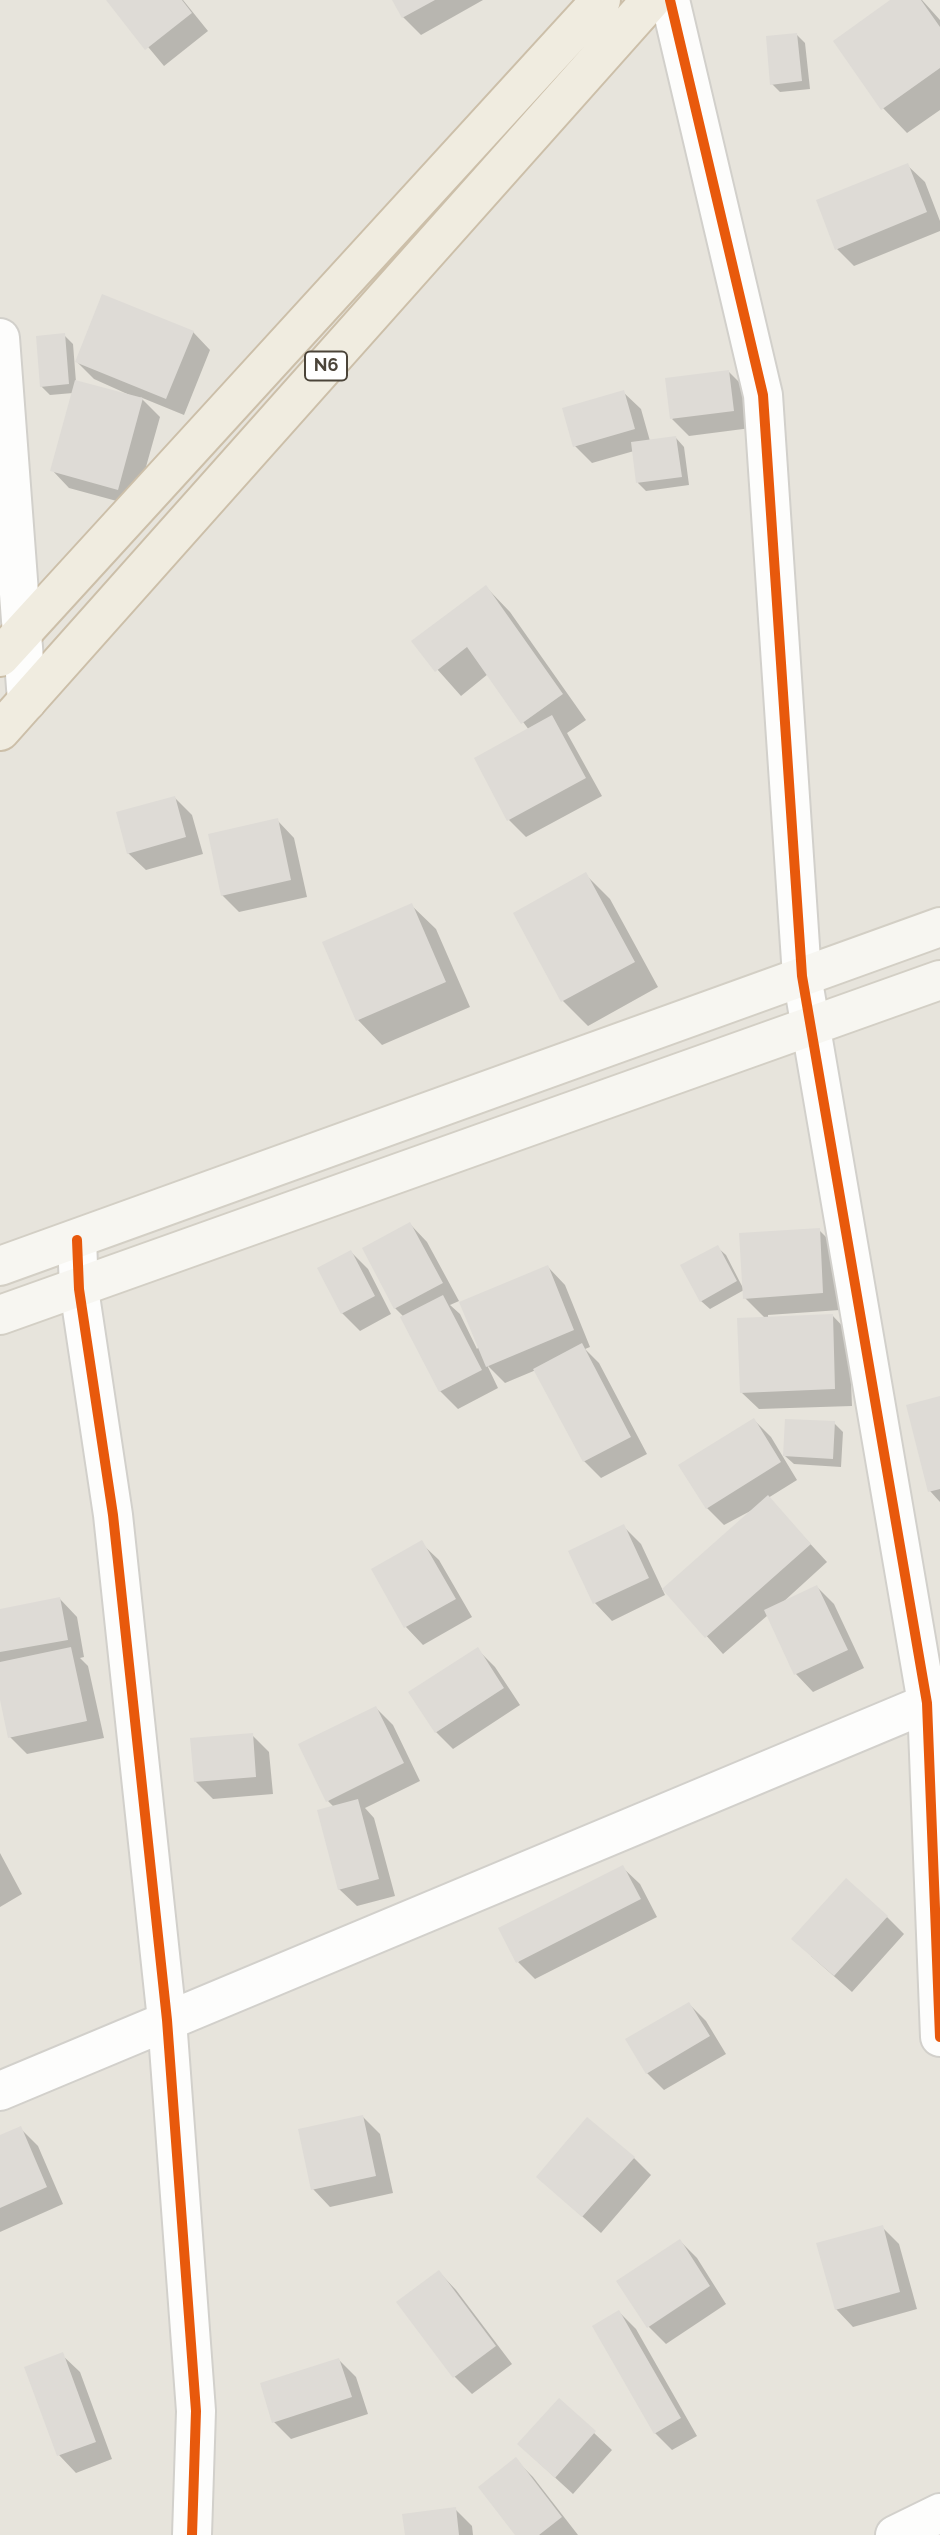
<!DOCTYPE html>
<html>
<head>
<meta charset="utf-8">
<style>
  body { margin:0 }
  canvas { display:block; background:#f4f2ee }
</style>
</head>
<body>
<canvas width="940" height="2535"></canvas>
<script>
const ctx = document.querySelector('canvas').getContext('2d');
ctx.lineJoin = 'round';
function fillPath(path, color) { ctx.fillStyle = color; ctx.fill(path, 'evenodd'); }
const toPath = rows => new Path2D(rows.map(r => 'M' + r).join(''));
function strokePath(path, color, width, dash) { ctx.strokeStyle = color; ctx.lineWidth = width; ctx.lineCap = dash ? 'butt' : 'round'; ctx.setLineDash(dash || []); ctx.stroke(path); }
function label(font, color, halo, rows, align = 'center') {
  ctx.font = font + ' Raleway,sans-serif'; ctx.lineWidth = 6; ctx.setLineDash([]); ctx.textBaseline = 'middle'; ctx.strokeStyle = halo; ctx.fillStyle = color; for (const [text, x, y, turn = 0] of rows) {
    ctx.save(); ctx.translate(x, y); ctx.rotate((+turn || 0) * Math.PI / 180); ctx.textAlign = isNaN(turn) ? turn : align; if (halo) ctx.strokeText(text, 0, 0); ctx.fillText(text, 0, 0); ctx.restore();
  }
}
fillPath(toPath([
  [0,0,940,0,940,2535,0,2535]
]), '#e7e4dc');
fillPath(toPath([
  [109,0,183,0,208,31,164,66],
  [394,0,483,0,421,35,403,17],
  [893,0,922,0,940,20,940,110,907,133,883,108],
  [797,35,805,43,810,89,780,92,772,84],
  [907,165,925,182,940,221,940,231,854,266,837,249],
  [193,332,210,350,184,415,140,397,160,417,135,506,69,488,52,470,73,393,50,395,41,386,64,335,73,344,76,382,134,397,94,379,77,362],
  [729,372,746,389,751,428,689,436,672,419],
  [623,392,641,409,650,441,676,438,684,447,689,485,646,491,638,483,634,451,592,463,575,446],
  [486,587,510,612,586,720,567,733,602,796,526,837,509,820,529,730,488,674,461,696,413,642],
  [175,798,192,815,203,854,146,870,128,853],
  [277,820,294,838,307,897,239,912,222,895],
  [585,874,610,899,658,987,588,1026,563,1001,515,913],
  [411,905,436,929,470,1007,382,1045,358,1020],
  [410,1224,427,1242,459,1301,450,1305,460,1314,477,1349,548,1267,565,1285,590,1347,585,1349,599,1363,647,1454,601,1478,584,1461,536,1370,505,1383,487,1365,498,1388,458,1409,440,1391,404,1317,395,1308],
  [819,1230,836,1247,840,1310,768,1315,768,1318,832,1315,849,1333,852,1406,759,1409,741,1392,765,1318,745,1298,744,1290,710,1309,701,1301,717,1247,726,1255,744,1290],
  [351,1252,368,1269,391,1314,360,1331,342,1313,319,1269],
  [940,1398,940,1502,930,1491],
  [754,1420,771,1437,797,1480,768,1498,827,1562,782,1603,817,1587,834,1604,864,1668,813,1692,796,1674,768,1615,723,1654,664,1589,756,1508,724,1525,707,1508],
  [834,1423,843,1432,841,1467,794,1464,785,1456],
  [623,1526,641,1544,665,1595,612,1621,595,1603,570,1552],
  [421,1543,439,1560,472,1617,423,1645,406,1627,373,1570],
  [60,1599,77,1617,84,1657,80,1658,88,1666,104,1738,27,1754,10,1737,0,1692,0,1611],
  [477,1649,495,1667,520,1705,453,1749,436,1732],
  [376,1708,393,1725,420,1781,365,1808,374,1818,395,1896,357,1906,339,1889,334,1807,328,1801],
  [252,1735,269,1752,273,1794,213,1799,195,1781],
  [0,1853,22,1894,0,1907],
  [622,1867,640,1884,657,1917,535,1979,518,1962],
  [887,1917,904,1934,852,1992,811,1956],
  [689,2004,706,2021,726,2054,664,2090,647,2073],
  [362,2116,380,2134,393,2193,330,2207,313,2189],
  [20,2128,38,2146,63,2204,0,2232,0,2137],
  [634,2158,651,2175,601,2233,538,2177],
  [882,2227,899,2244,917,2309,853,2327,836,2309],
  [680,2241,697,2258,726,2304,666,2344,649,2327,618,2281],
  [439,2272,456,2290,512,2364,472,2394,455,2377,399,2302],
  [619,2312,636,2329,697,2436,672,2450,655,2433],
  [62,2355,80,2372,112,2459,76,2473,59,2455,26,2368],
  [339,2360,356,2377,368,2414,291,2439,274,2422],
  [559,2400,612,2450,573,2494,537,2461],
  [516,2460,533,2477,578,2535,517,2535],
  [455,2509,472,2526,473,2535,407,2535]
]), '#0003');
fillPath(toPath([
  [106,0,182,0,192,13,145,50],
  [392,0,435,0,402,18],
  [890,0,921,0,940,27,940,68,881,110,833,41],
  [797,33,802,81,770,85,766,36],
  [908,163,927,212,835,250,816,200],
  [102,294,194,331,166,399,75,362],
  [65,333,69,384,40,387,36,336],
  [729,370,734,411,670,419,665,378],
  [75,380,143,398,118,490,50,471],
  [624,390,635,429,573,447,562,408],
  [676,436,682,477,636,483,631,442],
  [486,585,563,694,521,724,467,647,435,672,411,641],
  [552,715,586,778,507,821,474,758],
  [175,796,186,837,127,854,116,812],
  [278,818,291,880,221,896,208,834],
  [586,872,635,962,561,1002,513,913],
  [412,903,446,982,356,1021,322,942],
  [410,1222,443,1283,394,1309,362,1248],
  [820,1228,823,1293,743,1299,739,1233],
  [718,1245,737,1281,700,1302,680,1265],
  [351,1250,375,1296,341,1314,317,1268],
  [548,1265,574,1330,486,1367,459,1302],
  [443,1295,482,1370,439,1392,400,1317],
  [833,1314,835,1389,740,1393,737,1318],
  [582,1343,631,1437,583,1462,533,1369],
  [940,1396,940,1489,928,1492,906,1405],
  [754,1418,781,1462,706,1509,678,1465],
  [785,1419,835,1421,833,1459,783,1456],
  [768,1495,811,1544,705,1638,662,1589],
  [624,1524,649,1578,593,1604,568,1551],
  [422,1540,456,1599,404,1628,371,1569],
  [817,1585,848,1650,794,1675,764,1610],
  [60,1597,68,1640,0,1652,0,1609],
  [71,1647,87,1721,8,1738,0,1700,0,1662],
  [478,1647,504,1688,435,1733,408,1692],
  [376,1706,404,1763,326,1802,298,1744],
  [253,1733,256,1777,194,1782,190,1738],
  [358,1799,379,1879,338,1890,317,1810],
  [623,1865,641,1899,516,1963,498,1928],
  [846,1878,888,1916,834,1976,791,1939],
  [689,2002,710,2036,646,2074,625,2039],
  [363,2115,376,2176,311,2190,298,2129],
  [587,2117,635,2157,582,2217,536,2177],
  [21,2126,47,2187,0,2208,0,2135],
  [883,2225,900,2292,835,2310,816,2243],
  [680,2239,710,2286,647,2328,616,2281],
  [439,2270,496,2346,453,2378,396,2302],
  [619,2310,681,2418,654,2434,592,2326],
  [63,2352,96,2442,57,2456,24,2367],
  [339,2358,352,2397,272,2423,260,2383],
  [559,2398,596,2431,555,2478,517,2444],
  [516,2457,562,2517,539,2535,515,2535,478,2487],
  [456,2507,459,2535,405,2535,402,2514]
]), '#dedbd6');
const minor = toPath([
  [670,0,763,395,802,976,927,1703,940,2037],
  [0,338,27,701],
  [77,1240,79,1289,113,1515,167,2020,196,2411,192,2535],
  [0,2091,940,1698],
  [895,2535,940,2513]
]);
const secondary = toPath([
  [0,1266,940,927],
  [0,1315,940,980]
]);
const trunk = toPath([
  [0,657,601,0],
  [0,731,651,0]
]);
strokePath(minor, '#d2d0cb', 42);
strokePath(secondary, '#d3cfc5', 42);
strokePath(trunk, '#ccbfa9', 42);
strokePath(minor, '#fdfdfc', 38);
strokePath(secondary, '#f7f6f1', 38);
strokePath(trunk, '#f0ece0', 38);
strokePath(toPath([
  [670,0,763,395,802,976,927,1703,940,2037],
  [77,1240,79,1289,113,1515,167,2020,196,2411,192,2535]
]), '#e8590c', 10);
for (const [x, y, w] of [
  [326,366,42]
]) { const box = new Path2D(); box.roundRect(x - w / 2, y - 14.5, w, 29, 5); ctx.fillStyle = '#fff'; ctx.fill(box); strokePath(box, '#4b4439', 2); }
label('bold 18px', '#4b4439', null, [
  ["N6",326,366]
]);
</script>
</body>
</html>
